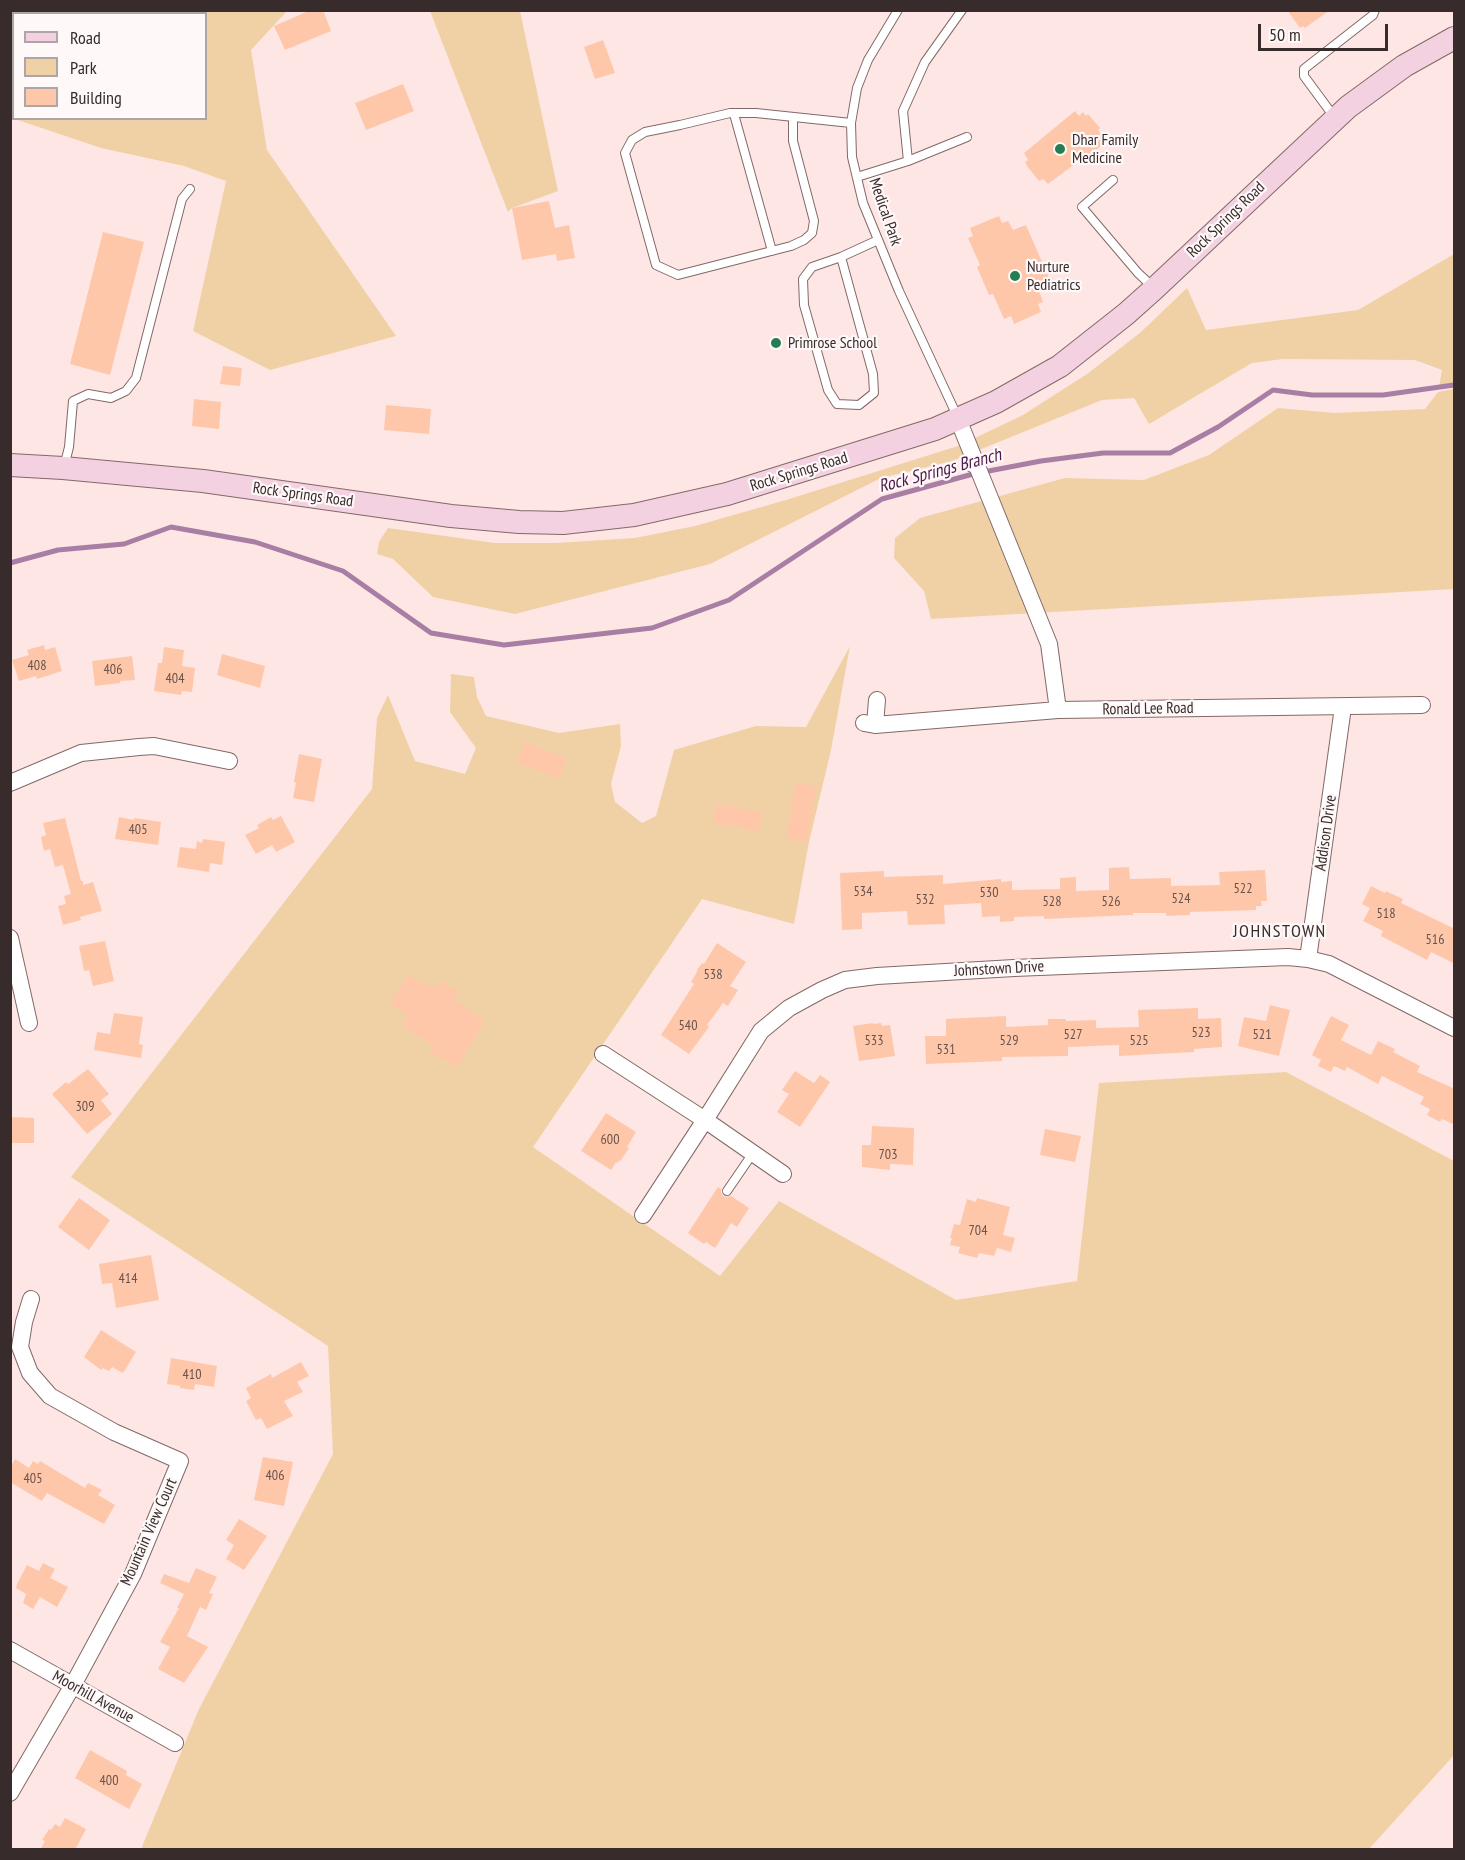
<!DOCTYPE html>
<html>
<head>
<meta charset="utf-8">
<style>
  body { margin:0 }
  #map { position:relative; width:1465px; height:1860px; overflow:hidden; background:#fee6e5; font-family:"PT Sans Narrow",sans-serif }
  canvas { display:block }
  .frame { position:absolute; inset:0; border:12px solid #372c2b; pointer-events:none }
  .legend { position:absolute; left:12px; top:12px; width:195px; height:108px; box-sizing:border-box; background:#fef8f8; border:2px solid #aea6a6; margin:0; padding:8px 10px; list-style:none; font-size:18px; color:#372c2b }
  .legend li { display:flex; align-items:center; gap:12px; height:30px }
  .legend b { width:30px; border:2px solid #aea6a6 }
  .scale { position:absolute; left:1258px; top:24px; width:130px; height:27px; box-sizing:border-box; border:3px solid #372c2b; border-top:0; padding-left:8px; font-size:18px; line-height:21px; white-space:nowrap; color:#372c2b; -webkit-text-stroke:4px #fef8f8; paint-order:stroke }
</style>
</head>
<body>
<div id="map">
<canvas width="1465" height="1860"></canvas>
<div class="frame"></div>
<ul class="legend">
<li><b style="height:8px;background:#f4d1e0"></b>Road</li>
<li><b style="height:16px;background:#f0d1a5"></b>Park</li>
<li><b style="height:16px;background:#ffc7aa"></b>Building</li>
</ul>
<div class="scale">50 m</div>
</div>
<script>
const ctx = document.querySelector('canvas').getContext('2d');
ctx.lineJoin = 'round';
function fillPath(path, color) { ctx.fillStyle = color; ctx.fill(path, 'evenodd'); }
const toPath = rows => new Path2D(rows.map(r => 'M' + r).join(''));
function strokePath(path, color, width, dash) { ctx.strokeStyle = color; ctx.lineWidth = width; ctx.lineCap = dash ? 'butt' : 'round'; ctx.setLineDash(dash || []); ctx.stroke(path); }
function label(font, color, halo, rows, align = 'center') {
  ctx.font = font + ' "PT Sans Narrow",sans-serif'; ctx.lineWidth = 4.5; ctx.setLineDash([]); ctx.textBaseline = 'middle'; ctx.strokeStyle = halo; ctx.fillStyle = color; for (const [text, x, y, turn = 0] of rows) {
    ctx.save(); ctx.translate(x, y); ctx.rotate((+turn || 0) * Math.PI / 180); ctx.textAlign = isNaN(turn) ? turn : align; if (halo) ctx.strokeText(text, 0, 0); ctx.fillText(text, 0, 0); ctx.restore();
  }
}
fillPath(toPath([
  [89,10,287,11,251,50,267,150,396,336,270,370,193,331,226,181,184,166,101,148,15,119,206,118,206,14,87,13],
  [430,11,520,11,558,191,512,208,508,212],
  [1454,254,1454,385,1439,387,1442,370,1415,360,1283,359,1252,363,1149,424,1134,398,1102,400,952,461,881,478,710,564,515,614,433,597,393,559,377,554,379,542,388,528,495,543,556,543,635,538,695,526,786,500,958,446,1023,415,1087,374,1141,332,1187,288,1206,330,1358,310],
  [1454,389,1454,589,931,619,924,591,894,558,895,538,920,518,1065,478,1144,480,1209,455,1278,408,1335,413,1425,409,1438,392],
  [850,646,831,750,809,842,794,924,702,899,533,1147,720,1276,779,1201,956,1300,1077,1281,1099,1083,1286,1072,1454,1161,1454,1755,1369,1849,141,1849,199,1709,333,1454,328,1346,71,1177,372,789,377,718,388,695,415,761,465,774,476,748,450,712,451,674,474,677,477,697,486,716,559,733,620,724,621,746,611,784,615,802,642,823,656,816,674,750,756,726,806,727]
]), '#f0d1a5');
strokePath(toPath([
  [10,563,58,550,124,544,171,527,255,542,343,571,431,633,504,645,652,628,729,600,882,499,973,474,1041,461,1103,453,1170,453,1218,427,1273,390,1312,395,1383,395,1454,385]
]), '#a87ea5', 5);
fillPath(toPath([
  [311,10,323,10,331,31,285,50,274,26],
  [1287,10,1330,10,1305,28,1303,26,1300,28],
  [603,40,615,73,595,79,584,47],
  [403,84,414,111,366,130,355,103],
  [1075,111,1079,116,1083,112,1086,116,1088,114,1100,128,1098,130,1106,142,1096,150,1095,149,1048,184,1043,179,1039,181,1027,166,1025,162,1028,160,1024,153],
  [549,201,555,228,569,225,575,258,557,261,556,254,522,260,512,208],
  [999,216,1002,223,1008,221,1013,230,1026,225,1052,285,1039,291,1043,302,1038,304,1041,312,1014,324,1011,316,1004,319,993,294,989,295,977,267,980,265,968,238,973,236,970,228],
  [103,232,144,242,110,375,70,364],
  [223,366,242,368,240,386,220,384],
  [194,399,221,402,219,429,192,426],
  [386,405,431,409,429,434,384,430],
  [44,645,45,650,55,647,62,671,37,679,36,676,19,681,12,660,29,655,27,650],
  [164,647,184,650,182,666,195,668,192,692,182,691,181,695,154,691,158,663,162,663],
  [222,654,265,666,260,688,217,675],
  [132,656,135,680,120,681,120,683,95,686,92,661],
  [525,742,567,758,559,779,516,762],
  [299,754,322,759,314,802,293,798,296,783,294,782],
  [796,782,817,786,807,842,786,838],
  [716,804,762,812,759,831,713,823],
  [281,816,295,842,276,852,272,845,256,854,245,835,259,828,257,825,271,817,273,820],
  [119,817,134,820,134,818,161,822,158,845,115,839],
  [65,818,81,881,83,881,83,885,93,882,102,911,80,917,81,920,63,925,58,906,66,904,64,896,71,894,63,865,55,867,50,849,44,851,41,837,46,835,43,823],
  [203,839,225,842,222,865,210,863,209,872,177,867,180,847,196,849,197,841,202,843],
  [1129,867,1130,879,1171,878,1171,886,1220,885,1219,872,1265,870,1267,901,1261,901,1262,906,1256,906,1256,910,1190,912,1190,915,1166,916,1166,913,1133,913,1133,915,1111,916,1044,919,1044,916,1014,917,1014,921,1000,922,1000,916,982,917,981,903,944,905,945,924,908,925,907,911,862,913,862,929,842,930,840,873,884,871,884,877,943,875,943,884,1001,879,1001,882,1012,881,1012,890,1060,889,1060,878,1076,877,1076,891,1109,890,1109,868],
  [1371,886,1385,893,1386,891,1403,899,1401,903,1455,929,1455,964,1431,952,1427,960,1381,936,1383,931,1363,921,1370,908,1362,904],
  [105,941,114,981,93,986,89,970,84,971,79,946],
  [717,943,746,962,730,986,738,990,728,1006,723,1003,707,1025,709,1027,689,1054,661,1035,694,984,691,982,697,972,697,970,702,963,704,964],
  [408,975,426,985,427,983,436,989,441,981,458,991,453,999,485,1021,457,1067,429,1052,433,1045,402,1026,408,1016,390,1004],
  [1270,1005,1290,1010,1279,1056,1238,1046,1244,1017,1266,1021],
  [1198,1008,1198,1019,1221,1018,1222,1047,1194,1049,1194,1052,1119,1056,1119,1045,1068,1047,1068,1056,1002,1057,1002,1061,926,1064,925,1036,946,1036,946,1019,1006,1016,1006,1027,1048,1025,1048,1019,1066,1019,1066,1021,1096,1020,1096,1028,1139,1027,1138,1010],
  [114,1013,143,1017,139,1044,143,1045,141,1058,94,1050,97,1032,110,1034],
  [1331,1016,1349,1025,1341,1040,1371,1055,1378,1041,1395,1049,1393,1052,1420,1066,1417,1072,1455,1089,1455,1125,1442,1119,1440,1122,1427,1115,1430,1109,1420,1104,1424,1097,1382,1076,1378,1084,1347,1067,1345,1071,1334,1066,1331,1072,1318,1066,1321,1060,1312,1055],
  [873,1023,873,1024,881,1023,882,1026,890,1025,895,1056,859,1061,853,1026],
  [88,1069,109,1094,101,1100,112,1114,87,1134,52,1094,66,1082,68,1084],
  [795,1071,814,1083,820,1075,830,1082,800,1127,777,1112,789,1094,782,1090],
  [606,1113,636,1132,627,1147,629,1148,621,1160,617,1163,616,1162,611,1170,581,1151],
  [10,1117,34,1118,34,1143,10,1143],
  [872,1126,914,1128,913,1165,890,1164,890,1170,862,1167,862,1145,871,1145],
  [1045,1129,1081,1136,1075,1162,1040,1155],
  [718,1187,721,1189,721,1193,724,1197,731,1196,749,1208,737,1227,731,1223,715,1248,706,1242,704,1244,688,1233],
  [79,1198,110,1220,89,1250,58,1227],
  [977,1198,1010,1207,1003,1235,1015,1238,1011,1252,997,1248,994,1256,979,1253,977,1258,958,1253,960,1247,950,1245,952,1238,950,1238,954,1224,960,1225,967,1199,976,1202],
  [151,1255,159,1300,116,1308,112,1283,102,1284,99,1264],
  [101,1330,136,1352,123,1373,112,1367,109,1371,103,1368,101,1370,84,1357],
  [171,1358,217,1366,214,1387,195,1384,194,1390,180,1388,180,1386,167,1384],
  [301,1362,309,1376,297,1382,303,1392,284,1401,293,1416,267,1429,261,1418,256,1420,246,1401,251,1398,246,1388,271,1374,272,1378],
  [263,1457,293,1462,284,1506,254,1500],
  [15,1459,29,1468,33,1461,38,1464,40,1461,85,1488,88,1483,102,1490,98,1495,115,1505,104,1524,47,1493,42,1501,10,1482,10,1468],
  [239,1519,267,1536,244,1570,226,1559,234,1545,226,1540],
  [43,1563,55,1569,50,1578,68,1587,57,1607,40,1597,33,1609,23,1603,26,1594,16,1588,17,1584,27,1565,39,1571],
  [196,1568,217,1577,209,1593,213,1594,206,1610,200,1607,187,1636,208,1647,184,1683,158,1669,170,1647,160,1642,179,1608,177,1608,184,1594,160,1583,164,1574,189,1583],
  [90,1750,127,1771,126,1775,142,1784,129,1809,75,1778],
  [65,1818,86,1829,75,1850,40,1850,45,1841,42,1840,49,1829,51,1830,55,1824,60,1827]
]), '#ffc7aa');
const lane = toPath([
  [898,10,868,60,857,88,851,123,852,157,863,203,899,291,958,418],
  [962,10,925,62,903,111,908,161,967,137],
  [734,114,772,251],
  [793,118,793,141,814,221,812,233,804,240,791,246,678,275,656,265,625,153,632,140,645,132,680,125,730,113,756,113,851,123],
  [1335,118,1304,76,1304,69,1373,15,1375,10],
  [857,177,908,161],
  [1113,180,1082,207,1138,273,1154,288],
  [841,257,873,374,874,393,859,405,837,404,828,390,804,305,803,279,812,267,841,257,878,240],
  [64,467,69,447,73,401,88,394,111,398,126,391,136,378,182,199,190,189],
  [727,1191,753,1153]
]);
const street = toPath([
  [958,419,977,466,972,463],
  [971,463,977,466,1049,644,1058,710],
  [864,723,875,725,1058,710,1422,705],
  [875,725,877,700],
  [10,783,81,753,139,747,154,746,229,761],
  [10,938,29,1023],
  [1308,959,1343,707],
  [603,1054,705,1120,783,1174],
  [643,1215,705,1120,761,1031,789,1008,822,990,845,980,877,976,1014,968,1288,957,1308,959,1329,964,1454,1028],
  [10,1650,175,1743],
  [10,1793,73,1685,133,1574,180,1461,114,1432,50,1396,30,1373,20,1347,24,1322,31,1299]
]);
const secondary = toPath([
  [10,465,63,468,203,481,451,516,519,522,563,523,634,515,727,494,935,429,996,402,1060,366,1126,314,1154,289,1348,107,1404,66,1454,38]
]);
strokePath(lane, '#826967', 10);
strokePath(street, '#826967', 18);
strokePath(secondary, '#826967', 24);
strokePath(lane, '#fff', 8);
strokePath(street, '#fff', 16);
strokePath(secondary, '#f4d1e0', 22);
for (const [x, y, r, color] of [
  [1060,149,6,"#257e52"],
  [1015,276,6,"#257e52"],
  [776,343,6,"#257e52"]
]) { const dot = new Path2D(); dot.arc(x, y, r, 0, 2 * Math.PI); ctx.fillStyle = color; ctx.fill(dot); strokePath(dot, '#fef8f8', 2); }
label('14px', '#69534b', null, [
  ["408",37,666],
  ["406",113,670],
  ["404",175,679],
  ["405",138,830],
  ["522",1243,889],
  ["534",863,892],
  ["530",989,893],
  ["524",1181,899],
  ["532",925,900],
  ["528",1052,902],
  ["526",1111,902],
  ["518",1386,914],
  ["516",1435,940],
  ["538",713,975],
  ["540",688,1026],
  ["523",1201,1033],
  ["527",1073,1035],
  ["521",1262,1035],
  ["533",874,1041],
  ["529",1009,1041],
  ["525",1139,1041],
  ["531",946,1050],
  ["309",85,1107],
  ["600",610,1140],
  ["703",888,1155],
  ["704",978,1231],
  ["414",128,1279],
  ["410",192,1375],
  ["406",275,1476],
  ["405",33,1479],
  ["400",109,1781]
]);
label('16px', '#372c2b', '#fef8f8', [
  ["Dhar Family",1072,140],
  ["Medicine",1072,158],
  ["Nurture",1027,267],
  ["Pediatrics",1027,285],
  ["Primrose School",788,343]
], 'left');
label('16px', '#372c2b', '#fef8f8', [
  ["Medical Park",885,212,71],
  ["Rock Springs Road",1226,220,-44],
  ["Rock Springs Road",799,472,-17],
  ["Rock Springs Road",303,495,8],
  ["Ronald Lee Road",1148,709,-1],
  ["Addison Drive",1326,833,-82],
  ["Johnstown Drive",999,969,-3],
  ["Mountain View Court",149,1532,-66],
  ["Moorhill Avenue",93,1697,29]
]);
label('italic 18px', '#4d1a4d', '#fef8f8', [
  ["Rock Springs Branch",940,471,-15]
]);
ctx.letterSpacing = '1.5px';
label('18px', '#372c2b', '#fef8f8', [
  ["JOHNSTOWN",1280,932]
]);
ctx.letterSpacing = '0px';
</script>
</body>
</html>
